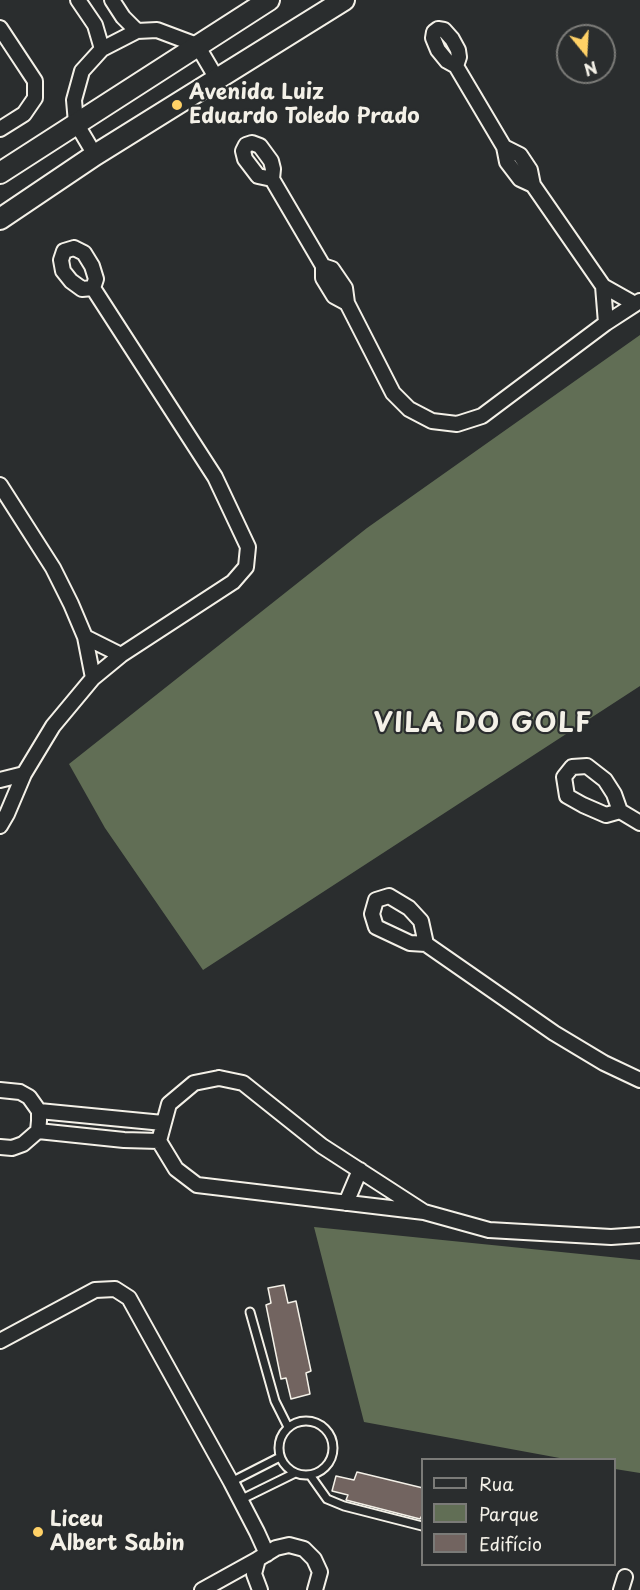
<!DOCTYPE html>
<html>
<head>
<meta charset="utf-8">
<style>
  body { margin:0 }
  #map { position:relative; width:640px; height:1590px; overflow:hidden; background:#2a2d2e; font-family:"Playpen Sans",sans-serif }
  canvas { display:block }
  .legend { position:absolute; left:421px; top:1458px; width:195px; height:108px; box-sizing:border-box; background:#2a2d2e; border:2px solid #7b7b78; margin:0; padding:8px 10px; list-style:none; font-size:18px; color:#f4f1e8 }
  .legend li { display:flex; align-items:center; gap:12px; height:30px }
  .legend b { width:30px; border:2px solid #7b7b78 }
  .north { position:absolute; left:556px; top:24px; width:60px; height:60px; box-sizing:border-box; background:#2a2d2e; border:2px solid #7b7b78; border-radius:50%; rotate:162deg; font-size:16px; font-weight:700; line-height:24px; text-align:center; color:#f4f1e8 }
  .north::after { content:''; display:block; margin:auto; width:21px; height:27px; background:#ffd166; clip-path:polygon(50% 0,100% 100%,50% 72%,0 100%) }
</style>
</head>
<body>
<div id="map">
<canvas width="640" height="1590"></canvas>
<ul class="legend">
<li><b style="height:8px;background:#2a2d2e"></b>Rua</li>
<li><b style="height:16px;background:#616e55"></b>Parque</li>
<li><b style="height:16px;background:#726460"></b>Edifício</li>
</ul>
<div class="north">N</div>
</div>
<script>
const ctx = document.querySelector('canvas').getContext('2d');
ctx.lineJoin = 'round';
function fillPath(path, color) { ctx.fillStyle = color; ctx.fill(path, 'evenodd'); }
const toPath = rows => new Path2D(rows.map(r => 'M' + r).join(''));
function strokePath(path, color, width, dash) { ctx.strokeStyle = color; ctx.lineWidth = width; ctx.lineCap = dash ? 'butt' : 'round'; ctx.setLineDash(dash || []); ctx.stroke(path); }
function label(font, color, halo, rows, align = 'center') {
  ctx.font = font + ' "Playpen Sans",sans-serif'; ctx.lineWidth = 4.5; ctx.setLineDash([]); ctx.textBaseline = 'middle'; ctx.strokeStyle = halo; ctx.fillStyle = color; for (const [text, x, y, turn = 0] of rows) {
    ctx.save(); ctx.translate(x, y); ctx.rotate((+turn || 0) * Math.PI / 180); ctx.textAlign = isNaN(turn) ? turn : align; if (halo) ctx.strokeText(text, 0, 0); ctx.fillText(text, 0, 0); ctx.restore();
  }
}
fillPath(toPath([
  [640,335,640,686,203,970,105,828,69,764,367,528],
  [314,1227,640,1260,640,1473,615,1469,614,1460,565,1459,364,1422]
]), '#616e55');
const building = toPath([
  [284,1285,288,1303,296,1301,311,1371,306,1373,310,1394,291,1399,286,1378,281,1379,266,1305,271,1303,268,1288,284,1285],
  [357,1472,423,1488,423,1514,420,1519,346,1500,348,1495,332,1491,336,1476,354,1480,357,1472]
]);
fillPath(building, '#726460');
strokePath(building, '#f4f1e8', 1.5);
const lane = toPath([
  [250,1312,275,1401,288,1427],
  '279 1448a27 27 0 1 1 54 0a27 27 0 1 1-54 0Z',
  [310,1475,327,1499,344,1506,422,1526],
  [231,1482,280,1457],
  [240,1500,295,1473]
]);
const street = toPath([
  [78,0,95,25,102,49],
  [112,0,123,17,137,31],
  [0,28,35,81,35,98,24,114,0,129],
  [456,66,459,57,458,50,452,39,444,30,438,29,434,32,433,38,438,50,447,61,456,66,504,147,507,162,520,179,533,185,530,170,520,155,504,147],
  [95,155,76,123,74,100,82,71,102,49,137,31,157,30,197,45,217,79],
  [272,179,258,176,245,159,243,151,246,145,252,143,260,146,271,161,273,169,272,179,323,266,323,278,334,296,347,303,345,288,332,269,323,266],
  [533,185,603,286,606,323],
  [74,248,84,253,92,266,96,279,93,288,82,289,71,281,63,271,61,260,64,251,74,248],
  [603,286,635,304],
  [347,303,393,393,409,409,432,421,457,424,482,416,606,323,640,301],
  [0,485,53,568,71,604,85,637,93,678],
  [85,637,121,655],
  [0,780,24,774],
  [620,811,606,815,583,805,567,796,564,777,572,767,587,766,605,780,614,794,620,811,640,823],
  [0,826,7,814,24,774,53,726,93,678,121,655,233,582,246,567,248,547,215,477,93,288],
  [426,944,421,921,409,908,389,896,376,900,372,914,376,927,410,943,426,944,554,1033,604,1063,640,1080],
  [219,1078,243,1083,322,1146,424,1212,197,1185,176,1169,159,1141,169,1104,194,1083,219,1078],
  [0,1090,20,1092,29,1097,39,1111,39,1121,38,1131,23,1144,12,1148,0,1147],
  [39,1111,163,1123],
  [38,1131,124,1140,159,1141],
  [346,1203,360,1170],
  [424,1212,489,1230,611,1237,640,1235],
  [0,1341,95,1290,115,1289,129,1298,231,1482,257,1532,267,1554],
  [202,1590,258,1559],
  [260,1590,254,1574,258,1559,276,1548,289,1545,304,1549,314,1559,320,1572,315,1590],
  [621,1590,625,1577]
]);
const secondary = toPath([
  [0,173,269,0],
  [0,219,95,155,344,0]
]);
strokePath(lane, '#f4f1e8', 11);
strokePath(street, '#f4f1e8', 18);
strokePath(secondary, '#f4f1e8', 24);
strokePath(lane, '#2a2d2e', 7);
strokePath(street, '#2a2d2e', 14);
strokePath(secondary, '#2a2d2e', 20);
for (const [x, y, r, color] of [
  [177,105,6,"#ffd166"],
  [38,1532,6,"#ffd166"]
]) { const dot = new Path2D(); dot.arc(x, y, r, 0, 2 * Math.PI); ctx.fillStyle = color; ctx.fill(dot); strokePath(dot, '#2a2d2e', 2); }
label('bold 21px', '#f4f1e8', '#2a2d2e', [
  ["Avenida Luiz",189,93],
  ["Eduardo Toledo Prado",189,117],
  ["Liceu",50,1520],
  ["Albert Sabin",50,1544]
], 'left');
ctx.letterSpacing = '1.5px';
label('bold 27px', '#f4f1e8', '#2a2d2e', [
  ["VILA DO GOLF",483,725]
]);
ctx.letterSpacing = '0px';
</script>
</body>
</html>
